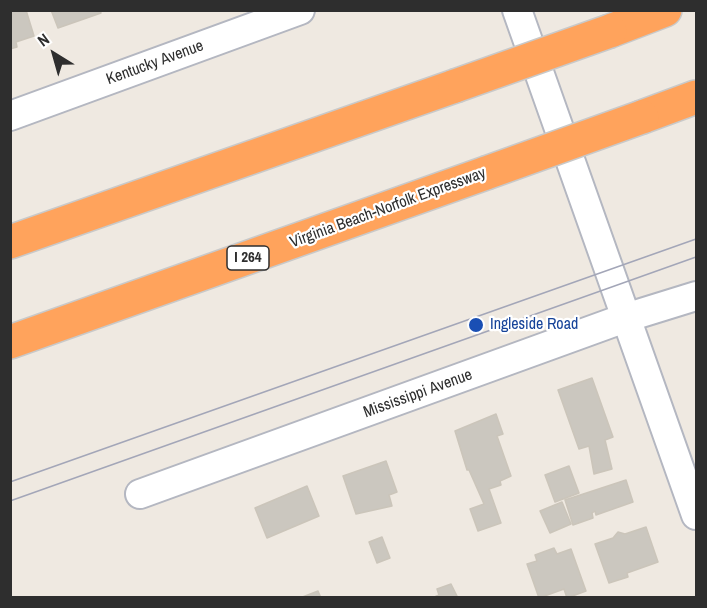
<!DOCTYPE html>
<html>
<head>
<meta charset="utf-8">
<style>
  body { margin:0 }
  #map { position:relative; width:707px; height:608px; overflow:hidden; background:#efe9e1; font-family:"Archivo Narrow",sans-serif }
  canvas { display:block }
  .frame { position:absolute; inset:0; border:12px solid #2e2e2e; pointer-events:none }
  .north { position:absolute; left:24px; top:24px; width:60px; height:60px; -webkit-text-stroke:4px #fff; paint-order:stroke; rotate:323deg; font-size:16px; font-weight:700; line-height:24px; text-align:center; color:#2e2e2e }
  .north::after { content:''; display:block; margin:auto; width:21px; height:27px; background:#2e2e2e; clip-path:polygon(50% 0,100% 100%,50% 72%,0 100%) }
</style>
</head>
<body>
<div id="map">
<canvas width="707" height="608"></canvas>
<div class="frame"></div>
<div class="north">N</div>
</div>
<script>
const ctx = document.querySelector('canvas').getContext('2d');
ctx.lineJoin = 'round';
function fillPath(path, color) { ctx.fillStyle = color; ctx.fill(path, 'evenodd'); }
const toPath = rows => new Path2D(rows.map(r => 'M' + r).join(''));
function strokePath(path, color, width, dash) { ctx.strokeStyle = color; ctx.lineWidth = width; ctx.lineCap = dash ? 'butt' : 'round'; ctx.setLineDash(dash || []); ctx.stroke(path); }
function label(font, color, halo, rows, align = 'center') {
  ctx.font = font + ' "Archivo Narrow",sans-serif'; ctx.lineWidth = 4.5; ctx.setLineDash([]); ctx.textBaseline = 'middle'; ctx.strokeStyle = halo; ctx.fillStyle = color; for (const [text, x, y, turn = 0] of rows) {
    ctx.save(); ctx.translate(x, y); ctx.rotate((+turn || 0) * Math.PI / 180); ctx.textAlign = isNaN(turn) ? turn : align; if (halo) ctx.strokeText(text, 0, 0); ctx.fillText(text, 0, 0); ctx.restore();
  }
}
const building = toPath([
  [16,10,26,10,34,36,16,42,17,47,10,49,10,12,16,10],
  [51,10,100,10,101,13,58,28,51,10],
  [592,378,613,437,605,440,612,469,594,474,589,446,579,449,558,390,592,378],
  [496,414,503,434,497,436,511,476,500,481,501,485,489,489,501,523,478,531,470,509,484,504,469,470,467,470,455,431,496,414],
  [386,461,397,492,389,495,392,506,356,514,343,476,386,461],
  [569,466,579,493,555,502,545,475,569,466],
  [626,480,633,502,596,515,595,511,592,513,593,518,573,525,565,500,626,480],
  [307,486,319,516,267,538,255,508,307,486],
  [562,502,571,524,550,533,540,511,562,502],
  [646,527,658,562,627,573,628,577,609,583,595,544,613,538,618,532,625,534,646,527],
  [382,537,390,558,377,563,369,542,382,537],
  [554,548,557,554,571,549,586,591,567,598,564,589,539,598,527,564,537,561,535,555,554,548],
  [451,584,458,598,432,598,439,595,437,589,451,584],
  [318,591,321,598,300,598,318,591]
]);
fillPath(building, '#cbc7bf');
strokePath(building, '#cbc5ba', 1.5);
const street = toPath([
  [517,10,696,515],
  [10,116,300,10],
  [140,494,625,318,696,296]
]);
const highway = toPath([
  [610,31,665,10],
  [642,117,696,97],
  [10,242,455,86],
  [10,342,486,173]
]);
strokePath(street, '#b4b7c1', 32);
strokePath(highway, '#c9c9c9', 36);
strokePath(street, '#fff', 28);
strokePath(highway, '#ffa35c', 33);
strokePath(toPath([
  [10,482,696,239],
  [10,501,696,257]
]), '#a3a6b8', 1.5);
const highwayBridge = toPath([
  [455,86,610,31],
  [486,173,642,117]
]);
strokePath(highwayBridge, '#c9c9c9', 36, []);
strokePath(highwayBridge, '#ffa35c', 33);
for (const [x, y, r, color] of [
  [476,325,8,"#1a4fb4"]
]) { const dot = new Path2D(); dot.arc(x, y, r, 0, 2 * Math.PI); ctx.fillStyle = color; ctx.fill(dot); strokePath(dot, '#fff', 2); }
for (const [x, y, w] of [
  [248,258,42]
]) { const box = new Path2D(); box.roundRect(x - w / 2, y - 12, w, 24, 4.5); ctx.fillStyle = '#fff'; ctx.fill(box); strokePath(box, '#2e2e2e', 1.5); }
label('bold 15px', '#2e2e2e', null, [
  ["I 264",248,258]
]);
label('16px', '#2e2e2e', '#fff', [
  ["Kentucky Avenue",155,63,-20],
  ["Virginia Beach-Norfolk Expressway",388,208,-20],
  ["Mississippi Avenue",418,394,-20]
]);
label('16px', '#164399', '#fff', [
  ["Ingleside Road",490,325]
], 'left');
</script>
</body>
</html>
